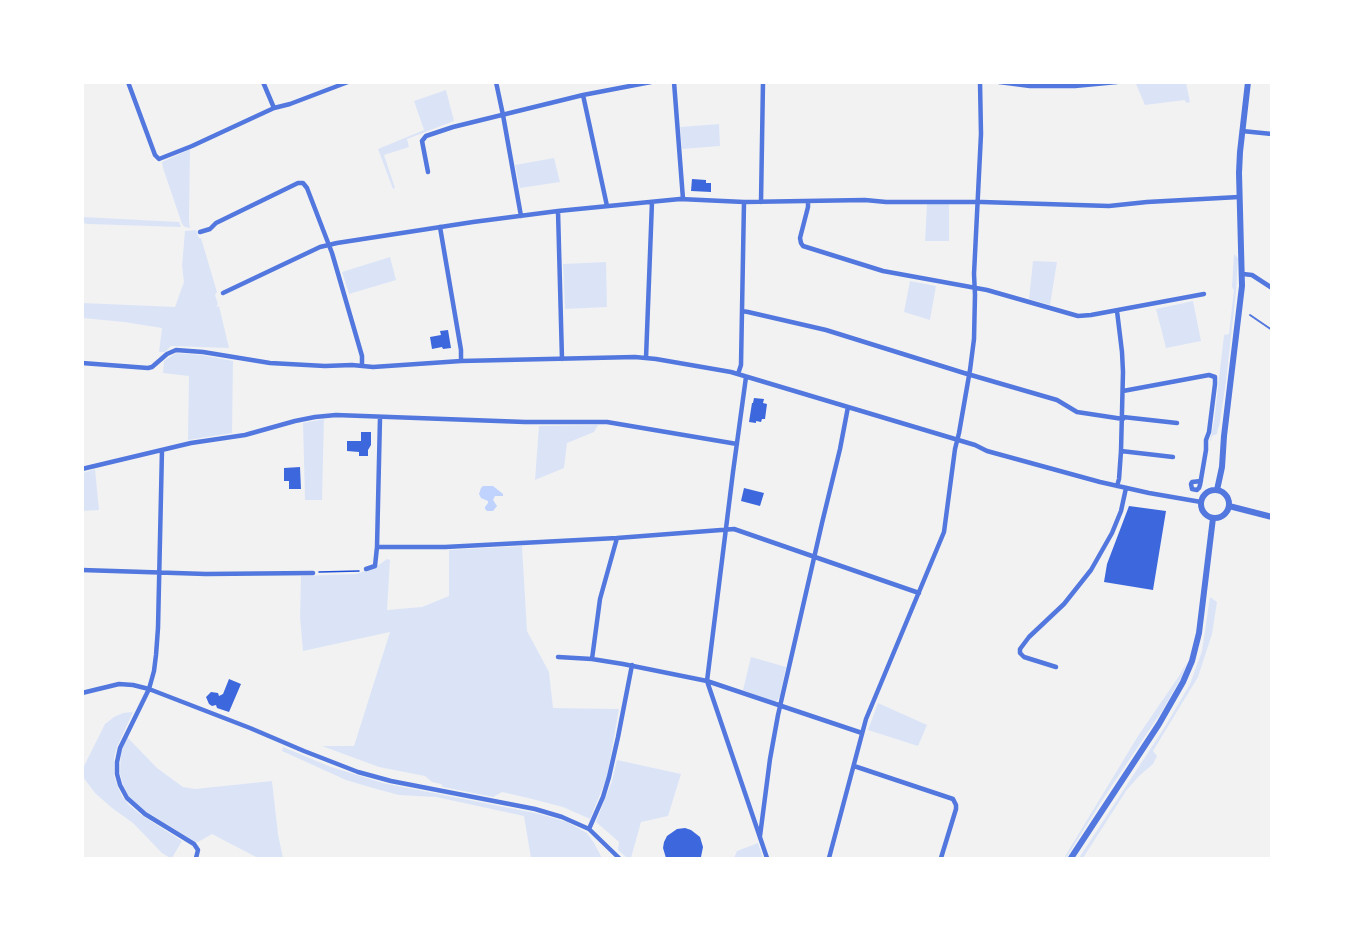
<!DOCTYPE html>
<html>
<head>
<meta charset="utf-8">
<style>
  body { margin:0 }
  #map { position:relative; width:1354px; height:941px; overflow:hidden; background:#f2f2f2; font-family:Cabin,sans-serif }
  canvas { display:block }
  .frame { position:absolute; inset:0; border:84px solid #fff; pointer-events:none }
</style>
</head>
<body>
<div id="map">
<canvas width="1354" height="941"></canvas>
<div class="frame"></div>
</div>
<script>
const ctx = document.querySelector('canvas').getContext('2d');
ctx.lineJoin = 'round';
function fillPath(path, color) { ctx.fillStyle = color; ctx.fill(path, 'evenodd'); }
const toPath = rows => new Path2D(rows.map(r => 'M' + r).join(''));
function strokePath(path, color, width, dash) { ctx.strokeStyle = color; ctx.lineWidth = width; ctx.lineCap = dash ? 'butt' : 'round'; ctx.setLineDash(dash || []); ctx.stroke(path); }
fillPath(toPath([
  [1142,83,1186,83,1190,102,1186,103,1185,100,1145,105,1136,84],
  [446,90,454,121,407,139,409,147,384,155,395,188,393,189,378,149,424,130,414,101],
  [719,124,720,146,682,149,680,127],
  [190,149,189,220,190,228,185,227,182,224,163,168,162,162],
  [554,158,560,182,520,188,515,165],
  [927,204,949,204,949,241,925,241],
  [83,217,179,222,181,227,88,224,83,223],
  [196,230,199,238,201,238,217,292,215,295,218,304,216,307,219,306,229,348,171,346,165,352,159,352,162,328,124,322,83,318,83,303,175,307,184,282,182,266,185,231],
  [1234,254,1238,258,1236,291,1226,382,1219,427,1218,427,1217,434,1212,436,1211,441,1210,441,1214,421,1224,335,1229,334,1234,290,1232,287],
  [390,257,396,280,349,294,342,272],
  [1033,261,1057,262,1050,305,1029,299],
  [606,262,607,307,565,309,563,264],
  [910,281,936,286,930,320,904,312],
  [1193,301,1201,341,1166,348,1156,309],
  [176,353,202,355,233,361,232,433,188,440,189,376,163,373,164,361],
  [324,419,322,500,305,500,303,423],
  [598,425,594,432,567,443,564,468,535,480,539,426],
  [95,469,99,510,83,511,83,473],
  [522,546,527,631,549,672,553,708,619,709,607,777,590,819,563,807,528,798,502,792,493,797,443,787,441,784,432,782,425,776,379,767,322,746,354,746,390,632,303,651,300,617,301,576,356,574,376,567,387,559,390,560,387,610,422,607,449,596,449,550],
  [1210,597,1217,602,1212,634,1198,677,1153,751,1157,756,1153,764,1139,776,1126,791,1083,858,1079,858,1166,725,1190,684,1202,651],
  [751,657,786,667,780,696,777,701,774,702,743,690],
  [1187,662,1182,676,1164,708,1103,799,1066,858,1064,858,1138,736,1179,676],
  [878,703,927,725,918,746,868,730],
  [133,712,117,747,114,758,114,775,117,785,122,796,129,805,140,814,182,841,172,858,170,858,162,853,133,823,112,808,95,793,83,777,83,768,105,724,114,717,123,713],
  [127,737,157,768,183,787,195,789,272,781,278,834,283,858,258,858,212,834,198,842,194,841,139,807,129,797,123,785,120,774,121,750],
  [283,747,331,767,383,783,540,814,567,822,587,833,594,843,602,858,531,858,524,816,436,797,399,795,373,788,346,780,282,751],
  [617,760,681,774,668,816,641,822,631,858,627,858,618,850,619,842,596,822,612,781],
  [758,843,763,858,734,858,737,851]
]), '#dbe4f7');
fillPath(toPath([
  [483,486,493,486,503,494,503,496,495,496,493,500,497,506,493,511,487,511,485,509,485,507,488,503,488,501,481,498,479,494,481,488]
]), '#bfd3fe');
fillPath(toPath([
  [692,179,706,180,706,183,711,183,711,192,691,191],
  [448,330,451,348,443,349,442,347,432,349,430,337,441,335,440,331],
  [754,398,764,399,763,403,767,404,765,419,762,419,761,422,756,421,756,423,749,422,752,403,753,403],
  [361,432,371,432,371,445,368,450,368,456,359,456,359,452,347,451,347,441,361,441],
  [300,467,301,489,289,489,289,481,284,481,284,468],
  [744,488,764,493,760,506,741,501],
  [1129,506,1166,511,1153,590,1104,582,1107,564],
  [229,679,241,684,229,712,217,708,216,705,212,706,209,704,206,697,211,692,218,693,219,696,223,694],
  [685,828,691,830,700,837,703,847,701,857,700,858,666,858,663,848,664,842,667,836,677,829]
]), '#3d67dc');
strokePath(toPath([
  [319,572,359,571]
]), '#1d4ed8', 1.5);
strokePath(toPath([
  [1250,315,1272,330]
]), '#5277de', 2);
strokePath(toPath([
  [128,82,155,155,159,159,192,146,274,108,290,104,348,82],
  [263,82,274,108],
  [496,82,503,115,521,216],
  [674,82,683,199],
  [999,82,1030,86,1075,86,1117,82],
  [583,95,607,206],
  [1242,131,1272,134],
  [428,172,422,141,426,136,453,127,583,95,651,82],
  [808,201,808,207,800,238,801,243,803,246,883,271,987,290,1078,316,1091,315,1204,294],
  [761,202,763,82],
  [558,211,562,359],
  [440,227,461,350,461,361],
  [200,232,210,229,216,223,298,183,303,183,307,188,332,253,362,356,362,366],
  [1243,274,1252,275,1272,288],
  [223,293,320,247,337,243,473,222,558,211,680,199,744,202,865,200,886,202,982,202,1109,206,1147,202,1239,197],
  [742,311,748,312,826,330,964,373,1057,400,1077,412,1123,419],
  [1117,311,1122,352,1123,372,1121,451,1119,479,1117,486],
  [646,358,652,202],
  [82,363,148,368,152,367,167,354,176,350,203,352,270,363,325,366,352,365,373,367,461,361,635,357,656,359,731,372,975,445,987,451,1100,482,1149,493,1201,502],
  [738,374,741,365,744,202],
  [746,377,733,472,707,681,767,858],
  [1123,391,1209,375,1215,377,1215,384,1209,432,1206,440,1206,450,1200,485,1199,488,1197,490,1192,489,1191,484,1192,482,1201,481],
  [1123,417,1177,423],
  [162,450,158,628,156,655,154,671,149,689,120,748,117,762,117,774,120,785,127,798,145,814,194,844,198,850,196,858],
  [1121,451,1173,457],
  [82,469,191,443,245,435,295,421,315,417,336,415,525,422,607,422,737,444],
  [377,547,445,547,617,538,734,529,919,593],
  [366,569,375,566,377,547,380,418],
  [82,570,206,574,313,573],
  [558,657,592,659,623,664,707,681,862,733],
  [592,659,600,599,617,538],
  [1056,667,1024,657,1020,653,1020,649,1029,637,1064,604,1091,570,1112,533,1121,511,1126,488],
  [82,693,119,684,133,685,149,689,250,728,304,751,358,772,391,781,535,809,562,817,589,829,619,858],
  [854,766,953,799,956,805,956,809,941,858],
  [589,829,603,797,609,777,618,737,632,665],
  [760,836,770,759,778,715,822,523,840,449,848,407],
  [829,858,866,719,944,532,955,449,959,433,970,370,974,339,975,295,974,274,981,134,980,82]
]), '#5277de', 4.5);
strokePath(toPath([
  [1217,490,1222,467,1224,436,1242,286,1239,173,1240,152,1248,82],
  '1201 504a14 14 0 1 1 28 0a14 14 0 1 1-28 0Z',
  [1229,506,1272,517],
  [1071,858,1159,724,1183,682,1192,661,1199,633,1213,518]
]), '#5277de', 6);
</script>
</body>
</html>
